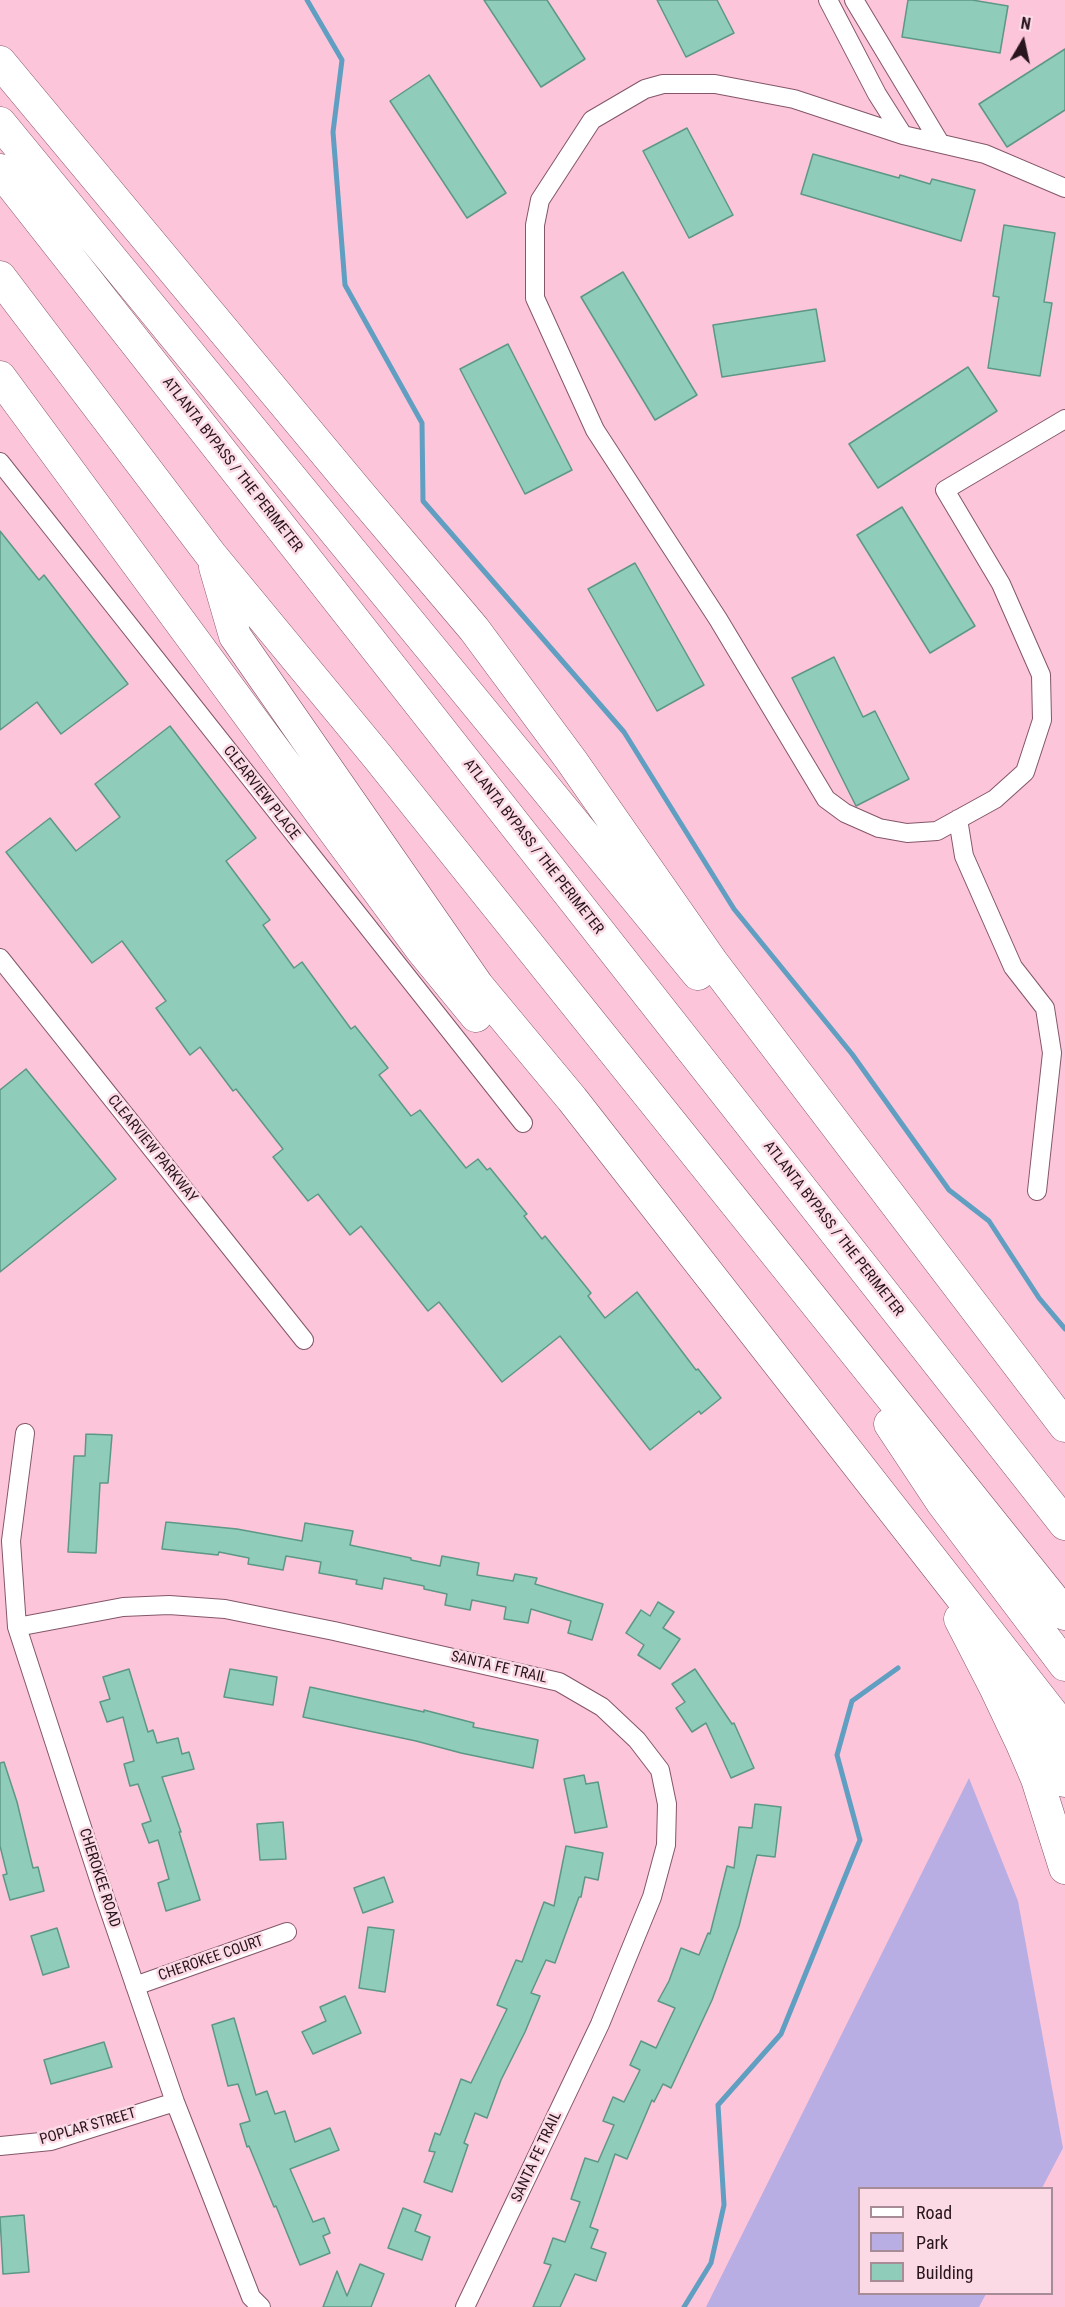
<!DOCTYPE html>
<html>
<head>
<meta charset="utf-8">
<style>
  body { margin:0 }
  #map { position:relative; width:1065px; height:2307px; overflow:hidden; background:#fcc5da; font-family:"Roboto Condensed",sans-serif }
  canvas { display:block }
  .legend { position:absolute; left:858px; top:2187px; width:195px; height:108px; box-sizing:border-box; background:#fbdae6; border:2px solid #a78b96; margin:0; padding:8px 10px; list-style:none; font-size:18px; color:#28151d }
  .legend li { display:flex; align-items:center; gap:12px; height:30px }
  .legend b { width:30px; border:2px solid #a78b96 }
  .north { position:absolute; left:993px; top:12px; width:60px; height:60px; -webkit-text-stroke:4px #fbdae6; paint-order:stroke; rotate:9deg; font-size:16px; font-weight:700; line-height:24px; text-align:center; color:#28151d }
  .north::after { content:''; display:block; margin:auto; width:21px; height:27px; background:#28151d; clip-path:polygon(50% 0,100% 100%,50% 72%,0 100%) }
</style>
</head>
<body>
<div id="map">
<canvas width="1065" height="2307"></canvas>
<ul class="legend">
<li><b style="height:8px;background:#fff"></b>Road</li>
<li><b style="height:16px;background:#b9aee4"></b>Park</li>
<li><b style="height:16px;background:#90ccba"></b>Building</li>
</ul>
<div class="north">N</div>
</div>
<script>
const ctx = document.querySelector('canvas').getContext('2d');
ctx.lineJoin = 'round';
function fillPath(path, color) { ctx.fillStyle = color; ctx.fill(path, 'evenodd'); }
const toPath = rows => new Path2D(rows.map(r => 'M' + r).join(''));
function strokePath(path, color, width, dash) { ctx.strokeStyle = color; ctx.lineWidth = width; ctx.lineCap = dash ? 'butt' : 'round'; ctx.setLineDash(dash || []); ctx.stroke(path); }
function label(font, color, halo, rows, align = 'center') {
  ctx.font = font + ' "Roboto Condensed",sans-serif'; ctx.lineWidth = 5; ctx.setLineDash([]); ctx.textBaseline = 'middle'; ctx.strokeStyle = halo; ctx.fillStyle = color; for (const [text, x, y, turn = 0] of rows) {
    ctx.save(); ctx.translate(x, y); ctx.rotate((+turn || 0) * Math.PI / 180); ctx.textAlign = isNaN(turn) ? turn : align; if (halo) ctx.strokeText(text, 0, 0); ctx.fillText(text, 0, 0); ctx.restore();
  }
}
fillPath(toPath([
  [969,1778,1018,1901,1063,2148,1042,2188,860,2188,860,2294,986,2294,979,2307,706,2307]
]), '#b9aee4');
strokePath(toPath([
  [307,0,342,60,333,132,345,285,422,423,423,501,624,732,734,909,852,1054,949,1190,989,1221,1039,1298,1065,1329],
  [684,2307,711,2263,724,2205,718,2105,781,2034,860,1840,837,1755,852,1701,898,1668]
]), '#609fc1', 5);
const building = toPath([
  [484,0,547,0,585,59,541,87,484,0],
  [657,0,717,0,734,33,686,57,657,0],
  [908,0,972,0,1008,6,1000,53,902,37,908,0],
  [1065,49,1065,110,1007,147,979,104,1065,49],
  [429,75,506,193,467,218,390,101,429,75],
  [687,128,733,215,689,238,643,151,687,128],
  [813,154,899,178,900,175,930,184,932,179,975,190,961,241,801,194,813,154],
  [1004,225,1055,233,1044,302,1052,303,1040,376,988,368,999,297,993,296,1004,225],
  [623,272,697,395,655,420,581,297,623,272],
  [816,309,825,361,722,377,713,325,816,309],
  [508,344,572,470,525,494,460,369,508,344],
  [968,367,997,411,878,488,849,444,968,367],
  [902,507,975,626,930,653,857,535,902,507],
  [0,531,39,580,44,575,128,684,61,734,37,702,0,730,0,531],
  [635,563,704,685,657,711,588,589,635,563],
  [834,657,863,717,875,711,909,779,856,806,792,678,834,657],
  [170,726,256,838,226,861,270,920,263,925,294,968,302,962,351,1029,355,1026,388,1068,379,1075,411,1116,420,1110,466,1168,478,1159,487,1170,490,1168,527,1214,524,1216,542,1239,545,1236,591,1293,588,1296,605,1318,637,1292,696,1370,698,1369,721,1398,701,1414,699,1411,650,1450,560,1336,502,1382,439,1302,428,1311,361,1226,350,1235,318,1194,308,1201,273,1157,283,1149,236,1089,233,1091,200,1047,190,1055,156,1008,166,1001,122,941,92,963,6,852,50,818,76,851,120,817,95,784,170,726],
  [26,1069,116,1179,0,1272,0,1090,26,1069],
  [86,1434,112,1435,108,1483,100,1483,96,1553,68,1552,74,1456,85,1456,86,1434],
  [166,1522,237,1529,302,1541,305,1523,353,1531,350,1545,411,1558,411,1560,440,1566,442,1556,479,1563,477,1575,513,1581,515,1574,537,1578,535,1584,603,1604,592,1640,568,1633,571,1621,531,1609,528,1623,504,1619,506,1607,472,1600,470,1610,445,1605,447,1594,424,1589,424,1586,384,1578,382,1589,356,1584,357,1580,319,1573,321,1562,286,1556,283,1570,248,1564,249,1558,219,1552,218,1555,162,1549,166,1522],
  [658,1602,674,1612,663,1628,680,1639,660,1669,638,1655,644,1645,626,1633,641,1610,650,1616,658,1602],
  [129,1669,148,1732,153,1730,157,1743,178,1738,182,1754,189,1752,194,1769,162,1777,181,1832,179,1832,200,1900,166,1911,158,1883,169,1879,158,1840,149,1843,142,1824,151,1821,138,1784,130,1786,124,1764,134,1761,123,1717,107,1722,100,1702,110,1699,103,1677,129,1669],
  [230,1669,277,1677,273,1705,224,1697,230,1669],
  [695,1669,732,1724,734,1723,754,1768,731,1778,706,1723,692,1732,676,1708,685,1702,672,1684,695,1669],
  [310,1687,424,1712,424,1710,474,1723,473,1727,538,1740,533,1768,461,1753,416,1741,303,1717,310,1687],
  [4,1762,17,1802,33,1868,38,1867,44,1891,10,1900,3,1875,7,1874,0,1846,0,1763,4,1762],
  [584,1775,586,1784,598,1782,607,1827,575,1833,564,1779,584,1775],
  [755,1804,781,1807,775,1857,757,1855,739,1926,712,2000,671,2088,663,2084,654,2102,652,2100,627,2159,615,2154,590,2227,598,2230,591,2248,606,2253,596,2281,575,2274,560,2307,533,2307,551,2265,544,2263,553,2238,565,2242,580,2202,571,2199,585,2158,598,2162,614,2125,603,2121,613,2097,624,2102,640,2070,630,2065,641,2041,656,2048,675,2008,658,2001,669,1981,681,1948,699,1955,708,1933,710,1934,727,1866,734,1868,739,1827,752,1828,755,1804],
  [283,1822,286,1859,260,1860,257,1824,283,1822],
  [566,1846,603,1853,598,1880,585,1877,581,1897,579,1897,555,1963,546,1960,531,1993,540,1996,525,2032,501,2080,487,2118,475,2113,464,2143,468,2145,452,2192,424,2182,435,2152,429,2151,435,2133,440,2135,461,2079,471,2083,507,2009,497,2005,516,1960,522,1962,544,1902,554,1906,566,1846],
  [384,1877,393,1902,363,1913,354,1888,384,1877],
  [368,1927,394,1930,385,1992,359,1988,368,1927],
  [57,1928,69,1967,43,1975,31,1936,57,1928],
  [345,1996,361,2033,313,2054,302,2032,326,2021,320,2007,345,1996],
  [234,2018,256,2095,267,2091,275,2114,285,2111,295,2142,330,2128,339,2150,290,2169,313,2222,324,2218,330,2233,323,2236,330,2253,300,2265,276,2206,274,2207,249,2146,247,2147,240,2124,250,2121,238,2084,228,2086,212,2025,234,2018],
  [104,2042,112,2067,51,2084,44,2060,104,2042],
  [403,2208,421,2215,415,2231,430,2237,422,2260,388,2248,403,2208],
  [24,2215,29,2272,3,2274,0,2217,24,2215],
  [360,2264,384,2274,371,2307,323,2307,337,2271,347,2296,360,2264]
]);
fillPath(building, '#90ccba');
strokePath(building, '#5d9786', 1.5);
const minor = toPath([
  [828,0,877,94,903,135],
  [854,0,940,143],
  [1065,188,985,154,903,135,794,99,715,84,663,84,645,89,592,120,540,200,535,225,535,298,595,430,718,619,826,799,845,813,879,828,907,833,937,831,995,799,1025,772,1042,720,1041,675,1001,584,945,490,1065,419],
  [0,462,523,1123],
  [958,819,964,856,1013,967,1045,1008,1052,1053,1037,1191],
  [0,958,304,1340],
  [25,1433,11,1541,17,1627,104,1895,175,2102,251,2297,261,2307],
  [17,1627,123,1607,169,1605,225,1609,334,1631,559,1682,602,1707,637,1740,660,1770,667,1804,666,1845,652,1897,600,2024,465,2307],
  [135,1986,287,1932],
  [0,2146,51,2141,175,2102]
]);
const motorway = toPath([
  [0,62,358,492,474,629,571,760,712,962,1065,1426],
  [0,123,698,974],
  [0,170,1065,1524],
  [0,277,211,555,377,756,1065,1614],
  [0,377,421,949,476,1016],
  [215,567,235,636,478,986,572,1099,1065,1730],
  [890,1424,941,1501,1065,1665],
  [960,1619,995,1687,1022,1744,1037,1779,1065,1868],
  [1023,1700,1065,1781]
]);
strokePath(minor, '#845669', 20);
strokePath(motorway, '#845669', 33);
strokePath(minor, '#fff', 18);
strokePath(motorway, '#fff', 32);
label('15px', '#28151d', '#fbdae6', [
  ["ATLANTA BYPASS / THE PERIMETER",232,465,52],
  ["CLEARVIEW PLACE",261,793,52],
  ["ATLANTA BYPASS / THE PERIMETER",533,847,52],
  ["CLEARVIEW PARKWAY",152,1149,51],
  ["ATLANTA BYPASS / THE PERIMETER",833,1229,52],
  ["SANTA FE TRAIL",499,1668,13],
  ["CHEROKEE ROAD",99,1878,72],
  ["CHEROKEE COURT",211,1959,-19],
  ["POPLAR STREET",88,2127,-16],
  ["SANTA FE TRAIL",537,2157,-65]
]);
</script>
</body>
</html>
